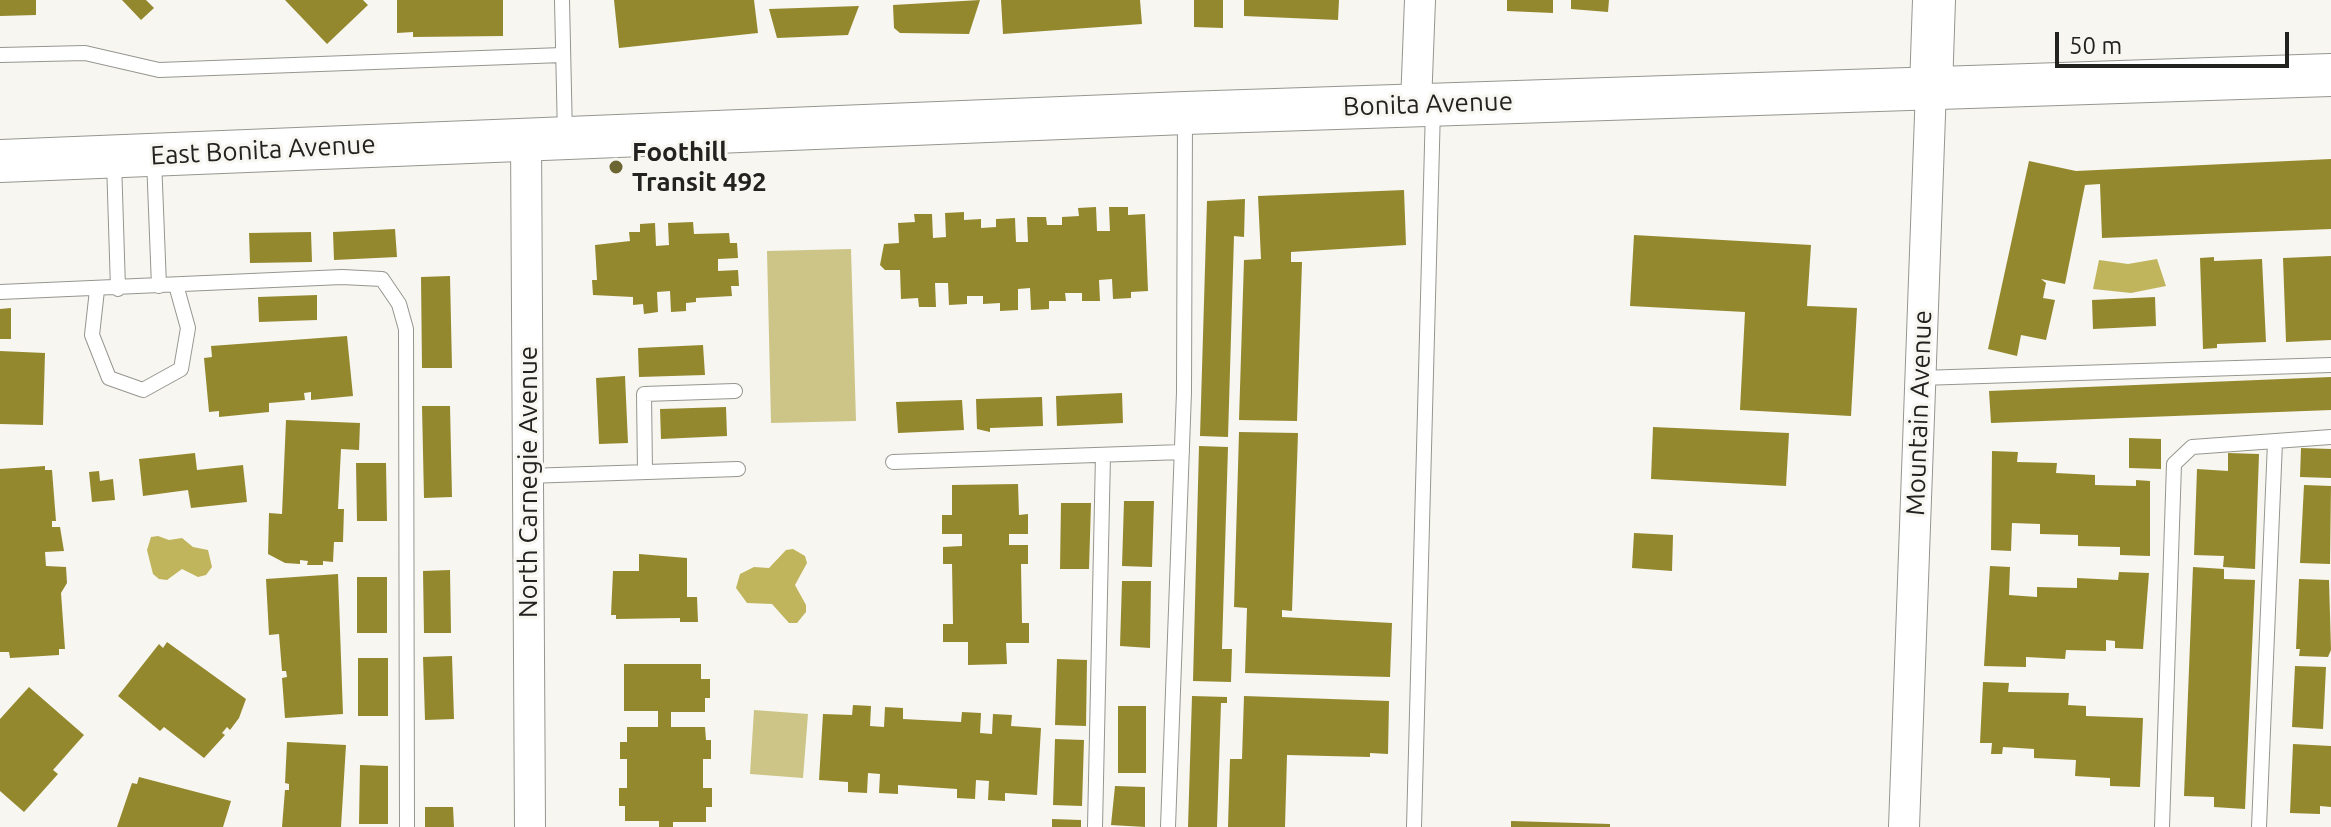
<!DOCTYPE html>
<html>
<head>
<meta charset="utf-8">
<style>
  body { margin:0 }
  #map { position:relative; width:2331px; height:827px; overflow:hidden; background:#f7f6f0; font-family:Ubuntu,sans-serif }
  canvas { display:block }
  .scale { position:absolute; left:2055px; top:32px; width:234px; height:36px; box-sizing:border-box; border:4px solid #222220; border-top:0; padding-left:10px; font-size:24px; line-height:28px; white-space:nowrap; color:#222220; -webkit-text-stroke:6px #f7f6f0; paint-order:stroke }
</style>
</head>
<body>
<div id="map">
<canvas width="2331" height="827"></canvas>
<div class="scale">50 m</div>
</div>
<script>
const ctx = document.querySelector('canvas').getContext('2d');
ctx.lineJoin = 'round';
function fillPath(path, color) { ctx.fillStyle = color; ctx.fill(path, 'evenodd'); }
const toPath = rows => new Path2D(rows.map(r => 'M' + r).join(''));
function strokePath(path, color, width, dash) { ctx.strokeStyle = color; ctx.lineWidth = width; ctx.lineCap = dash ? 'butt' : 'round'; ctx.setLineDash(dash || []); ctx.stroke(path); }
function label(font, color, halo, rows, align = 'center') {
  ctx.font = font + ' Ubuntu,sans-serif'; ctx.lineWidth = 6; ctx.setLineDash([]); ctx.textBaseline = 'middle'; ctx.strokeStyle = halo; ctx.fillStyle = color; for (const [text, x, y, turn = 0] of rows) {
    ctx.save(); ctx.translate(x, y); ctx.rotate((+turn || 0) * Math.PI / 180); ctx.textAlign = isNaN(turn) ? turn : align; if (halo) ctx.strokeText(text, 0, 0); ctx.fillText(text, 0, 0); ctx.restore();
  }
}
fillPath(toPath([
  [851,249,856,421,771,423,767,251],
  [754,710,808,714,803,778,750,774]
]), '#ccc587');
fillPath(toPath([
  [2157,259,2166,286,2131,293,2093,289,2099,260,2128,264],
  [158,536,169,540,182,538,193,547,208,550,212,567,206,575,198,577,182,569,167,580,159,579,153,574,147,550,151,537],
  [793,549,805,556,807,563,795,585,806,605,806,612,797,623,789,623,772,604,747,603,736,588,740,574,754,567,769,568,786,550]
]), '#c0b55d');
fillPath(toPath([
  [0,0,36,0,36,15,0,16],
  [122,0,146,0,154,8,141,20],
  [285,0,363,0,368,5,327,44],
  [397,0,503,0,503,36,413,37,413,32,397,33],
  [614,0,754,0,758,33,619,48],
  [980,0,969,34,900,33,894,28,893,5],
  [1001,0,1140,0,1142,24,1003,34],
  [1194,0,1223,0,1223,28,1194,27],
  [1244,0,1339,0,1338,20,1244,16],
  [1507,0,1553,0,1553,13,1507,11],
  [1571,0,1609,0,1608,12,1571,9],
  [859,6,848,35,777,38,769,9],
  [2331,159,2331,229,2102,238,2100,184,2085,185,2065,284,2041,279,2046,283,2043,298,2055,300,2046,340,2021,335,2017,356,1988,349,2029,161,2076,171],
  [1404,190,1406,245,1291,252,1291,262,1302,262,1297,421,1239,420,1244,260,1261,259,1258,196],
  [1245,199,1244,237,1234,236,1228,437,1200,436,1207,201],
  [1096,207,1097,231,1110,231,1109,207,1128,207,1128,215,1145,214,1148,291,1131,292,1131,298,1113,299,1112,279,1099,280,1100,301,1082,301,1082,293,1065,293,1066,301,1049,301,1049,309,1031,310,1030,288,1018,289,1018,310,1000,311,1000,303,983,304,983,296,967,296,967,304,949,305,948,283,935,283,936,307,919,307,918,298,901,299,900,270,885,270,880,265,884,244,899,243,898,223,915,222,914,214,932,214,933,238,946,237,945,213,964,212,964,220,981,219,981,228,996,227,996,219,1015,218,1016,242,1028,242,1027,217,1046,217,1047,225,1062,225,1062,217,1079,216,1078,208],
  [693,222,694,234,729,233,730,243,737,243,738,258,718,259,718,271,738,270,739,286,731,286,732,296,696,298,696,302,686,303,686,311,671,312,670,291,657,292,658,312,644,314,643,304,633,305,633,297,593,295,592,280,597,280,595,245,630,241,629,232,640,232,640,224,655,223,656,246,669,245,668,223],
  [395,229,397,257,334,260,333,232],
  [311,232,312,262,250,263,249,233],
  [1634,235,1811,245,1807,306,1857,308,1851,416,1740,410,1745,312,1630,306],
  [2331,256,2331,340,2286,342,2283,258],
  [2214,257,2214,261,2262,259,2266,342,2217,344,2217,348,2203,349,2200,258],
  [450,276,452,368,422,368,421,277],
  [317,295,317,320,259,322,258,297],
  [2155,297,2156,326,2093,329,2092,300],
  [11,308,11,339,0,339,0,309],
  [347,336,353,396,311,400,311,392,304,393,305,400,269,403,269,412,219,417,219,411,209,412,204,358,212,357,211,346],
  [703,345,705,375,639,377,638,348],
  [0,351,45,353,43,425,0,424],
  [625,376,628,443,599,444,596,378],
  [2331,377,2331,410,1991,423,1989,391],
  [1122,393,1123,423,1057,426,1056,396],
  [1042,397,1043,426,990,428,990,432,977,429,976,399],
  [962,400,964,430,898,433,896,402],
  [422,406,450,406,452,497,424,498],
  [726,407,727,436,661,439,660,409],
  [286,420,360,423,359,450,341,449,338,509,344,509,343,542,334,542,333,562,323,561,323,565,307,565,308,561,300,560,300,564,285,563,268,554,269,513,282,514],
  [1653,427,1789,433,1786,486,1651,479],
  [1239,432,1298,433,1292,611,1282,610,1282,617,1392,623,1390,677,1245,673,1247,608,1234,607],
  [2129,438,2161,439,2161,469,2129,468],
  [1199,446,1228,447,1222,649,1232,649,1231,682,1193,681],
  [2301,448,2331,449,2331,478,2300,477],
  [1992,451,2018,452,2017,462,2057,463,2056,473,2095,475,2095,485,2136,486,2136,480,2150,481,2150,556,2120,555,2120,547,2078,546,2078,535,2040,534,2040,524,2012,523,2011,551,1991,550],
  [195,453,197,470,243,465,247,502,191,508,188,490,143,496,139,459],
  [2228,453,2259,454,2255,569,2223,567,2224,556,2194,555,2197,469,2228,471],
  [356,463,386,463,387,521,357,521],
  [45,466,45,470,52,470,56,521,52,521,52,527,60,527,64,551,45,552,46,566,66,567,67,583,61,593,65,649,59,649,59,655,10,658,9,652,0,652,0,469],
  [99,471,100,481,113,479,115,500,92,502,89,472],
  [1018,484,1019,515,1028,514,1028,534,1009,534,1009,545,1028,545,1028,564,1021,564,1022,623,1029,623,1029,643,1006,643,1007,664,968,665,968,642,943,642,943,624,953,624,952,564,943,564,943,547,962,546,962,534,942,534,942,515,952,515,952,485],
  [2304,485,2331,486,2330,564,2300,563],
  [1124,501,1154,501,1152,567,1122,566],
  [1061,503,1091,503,1089,569,1060,569],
  [1634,533,1673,535,1672,571,1632,568],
  [639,554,687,558,687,597,697,597,698,622,680,622,680,618,616,619,616,615,611,615,613,571,639,571],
  [1990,566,2010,567,2009,595,2037,597,2037,587,2077,588,2077,578,2118,580,2119,572,2149,573,2143,649,2115,648,2115,641,2106,640,2106,651,2066,650,2065,659,2026,657,2026,667,1984,666],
  [2193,567,2224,569,2224,579,2255,580,2245,809,2214,807,2214,797,2184,796],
  [450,570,451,633,424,633,423,571],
  [338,574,343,714,285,718,282,678,287,677,286,671,282,671,279,634,269,635,266,579],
  [357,577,387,577,387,633,357,633],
  [2299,579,2329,580,2331,650,2328,657,2299,656,2300,649,2296,649],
  [1122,581,1151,581,1150,648,1120,646],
  [167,642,246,699,239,718,230,730,227,727,222,733,225,735,204,758,164,727,160,731,118,696,159,644,163,648],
  [452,656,454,719,425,720,423,657],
  [358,658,388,658,388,716,358,716],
  [1057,659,1087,660,1086,726,1055,725],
  [624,664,701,664,701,679,710,679,710,698,705,698,705,712,671,712,671,727,705,727,706,740,711,740,711,759,703,759,703,788,712,788,712,807,706,807,706,822,673,822,673,827,659,827,659,821,625,821,625,806,619,806,619,788,627,788,627,759,620,759,620,742,627,742,627,727,658,727,658,711,624,711],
  [2295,666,2326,667,2323,729,2292,727],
  [1983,682,2009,683,2008,692,2069,693,2068,705,2086,706,2086,716,2143,718,2140,787,2110,786,2110,778,2075,776,2076,760,2034,758,2034,749,2003,747,2002,754,1991,754,1992,743,1980,743],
  [29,687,84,735,53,770,58,774,24,812,0,791,0,719],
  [1192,696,1227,697,1227,703,1221,703,1217,827,1188,827],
  [1244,696,1389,701,1388,754,1370,753,1370,757,1287,755,1285,827,1228,827,1230,759,1242,759],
  [853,705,871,706,870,726,884,727,885,707,903,708,903,719,961,722,962,712,981,713,980,733,992,734,993,714,1012,715,1011,726,1041,728,1037,795,1005,793,1005,801,988,800,989,781,976,780,975,799,957,798,957,789,898,785,898,794,879,793,880,774,868,773,867,793,848,792,848,782,819,780,823,714,852,715],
  [1118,706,1146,706,1146,773,1118,773],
  [1055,739,1084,740,1082,806,1053,805],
  [287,742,346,745,341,827,282,827,285,790,289,790,289,784,285,783],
  [2293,744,2331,746,2331,807,2320,806,2320,814,2290,813],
  [360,765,388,766,388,824,359,824],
  [139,777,231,801,223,827,117,827,132,783,137,784],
  [1115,786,1145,787,1145,827,1111,825],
  [425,807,453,807,454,827,425,827],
  [1052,819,1081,820,1081,827,1052,827],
  [1511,821,1610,824,1610,827,1511,827]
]), '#94882e');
const service = toPath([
  [562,0,565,136],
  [0,55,85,53,159,70,562,55],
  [154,159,159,286],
  [114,161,118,289],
  [97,290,92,335,109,378,143,390,181,369,188,328,176,285],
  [0,292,342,277,382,279,399,304,406,329,407,827],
  [1920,378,2331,365],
  [893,462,1182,452],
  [645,472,644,394,735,391],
  [527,476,738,469],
  [1095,827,1103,455],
  [1168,827,1184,392,1185,117],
  [1414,827,1433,108],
  [2162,827,2174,464,2192,447,2331,437],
  [2259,827,2275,442]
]);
const minor = toPath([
  [1416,104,1420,0],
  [526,138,530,827],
  [1904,827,1931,88]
]);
const secondary = toPath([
  [1931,88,1934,0],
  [0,161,1185,113,2331,75]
]);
strokePath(service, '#969690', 16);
strokePath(minor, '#969690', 32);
strokePath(secondary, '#969690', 44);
strokePath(service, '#fff', 14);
strokePath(minor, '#fff', 30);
strokePath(secondary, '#fff', 42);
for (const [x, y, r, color] of [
  [616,167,8,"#6c6632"]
]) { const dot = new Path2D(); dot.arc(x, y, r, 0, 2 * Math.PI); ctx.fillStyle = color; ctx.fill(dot); strokePath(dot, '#f7f6f0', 3); }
label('26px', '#222220', '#f7f6f0', [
  ["Bonita Avenue",1428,104,-2],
  ["East Bonita Avenue",263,150,-3],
  ["Mountain Avenue",1919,413,-88],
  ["North Carnegie Avenue",528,482,-90]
]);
label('bold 26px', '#222220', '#f7f6f0', [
  ["Foothill",632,152],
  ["Transit 492",632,182]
], 'left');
</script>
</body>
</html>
